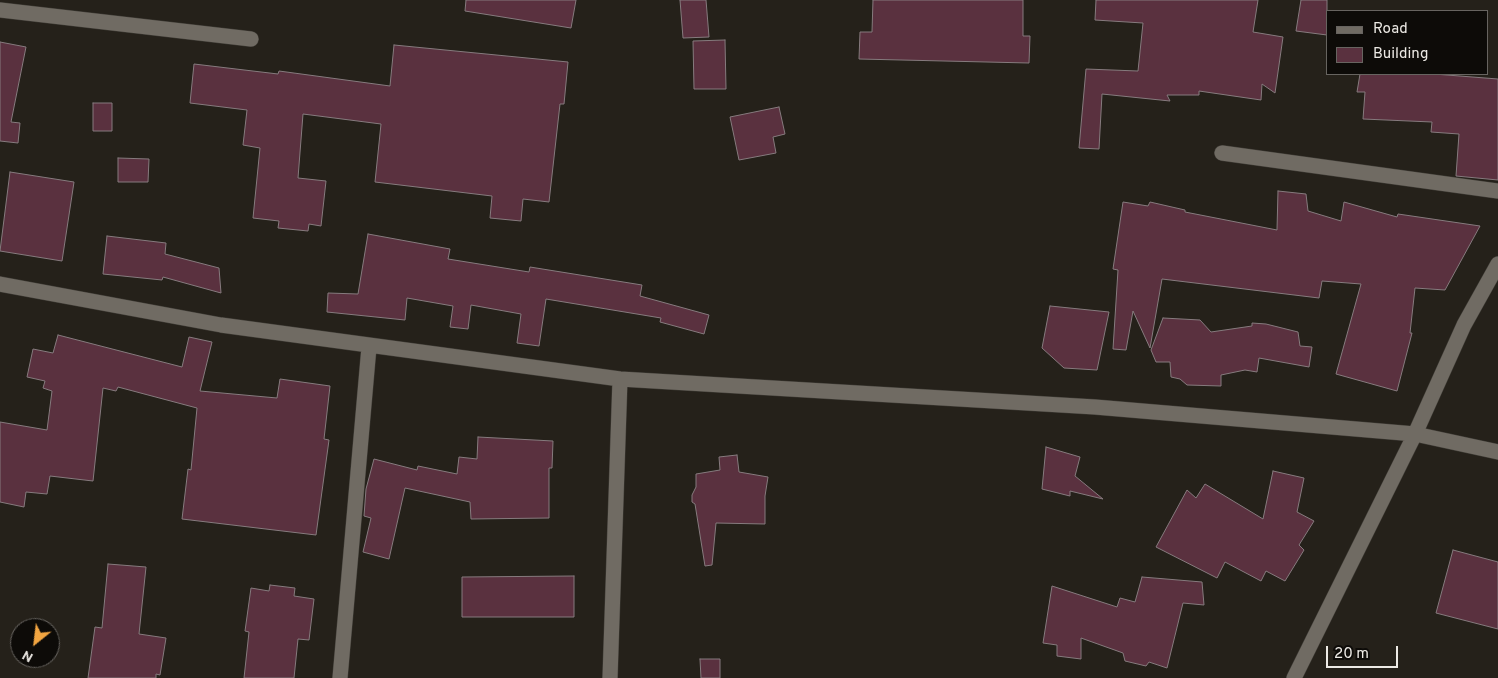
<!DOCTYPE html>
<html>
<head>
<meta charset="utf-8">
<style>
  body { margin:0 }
  #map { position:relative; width:1498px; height:678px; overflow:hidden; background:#25211a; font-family:Overpass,sans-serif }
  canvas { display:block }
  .legend { position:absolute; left:1326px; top:10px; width:162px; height:65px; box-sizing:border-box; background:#0d0b08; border:1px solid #676460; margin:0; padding:6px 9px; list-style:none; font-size:15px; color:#edeae5 }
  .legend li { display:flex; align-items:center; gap:10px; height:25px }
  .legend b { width:25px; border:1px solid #676460 }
  .north { position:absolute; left:10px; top:618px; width:50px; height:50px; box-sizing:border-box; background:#0d0b08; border:1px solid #676460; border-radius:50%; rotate:209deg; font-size:14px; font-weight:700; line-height:20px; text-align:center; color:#edeae5 }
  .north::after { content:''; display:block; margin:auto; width:18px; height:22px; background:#f2a541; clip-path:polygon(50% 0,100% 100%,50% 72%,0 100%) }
  .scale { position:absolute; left:1326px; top:646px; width:72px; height:22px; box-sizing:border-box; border:2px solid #edeae5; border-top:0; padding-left:6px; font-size:15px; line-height:18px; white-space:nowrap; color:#edeae5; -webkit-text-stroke:4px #0d0b08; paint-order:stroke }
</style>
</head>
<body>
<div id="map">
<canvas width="1498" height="678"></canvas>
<ul class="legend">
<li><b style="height:6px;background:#706b63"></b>Road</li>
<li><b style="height:14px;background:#5a313f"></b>Building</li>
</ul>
<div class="north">N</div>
<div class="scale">20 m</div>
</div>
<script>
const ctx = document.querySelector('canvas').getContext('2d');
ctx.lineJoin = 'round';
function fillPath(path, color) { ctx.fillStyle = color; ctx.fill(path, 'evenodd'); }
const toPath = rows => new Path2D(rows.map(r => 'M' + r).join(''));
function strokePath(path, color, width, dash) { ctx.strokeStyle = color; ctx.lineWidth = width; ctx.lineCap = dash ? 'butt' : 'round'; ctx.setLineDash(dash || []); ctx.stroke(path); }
const building = toPath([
  [466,0,576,0,571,28,465,11,466,0],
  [680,0,706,0,709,37,683,38,680,0],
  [873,0,1023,0,1023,36,1030,36,1029,63,859,59,860,32,872,32,873,0],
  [1096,0,1258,0,1253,32,1283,37,1275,93,1262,84,1261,100,1199,91,1199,95,1167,95,1170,101,1102,94,1099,149,1079,148,1086,69,1138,71,1143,23,1095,20,1096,0],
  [1301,0,1327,0,1327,35,1296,31,1301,0],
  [725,40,726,89,694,89,693,41,725,40],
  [0,42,26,47,11,122,20,123,18,143,0,141,0,42],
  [394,45,568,62,564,104,560,104,549,202,523,199,521,221,490,218,492,196,375,182,381,124,303,114,298,178,326,181,321,226,309,224,308,231,278,228,279,221,253,218,260,148,243,145,247,110,190,103,194,64,278,74,279,71,390,86,394,45],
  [1360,74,1434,74,1498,79,1498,180,1456,176,1459,134,1431,132,1432,122,1363,119,1365,92,1357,92,1360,74],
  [93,103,112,103,112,131,93,131,93,103],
  [779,107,785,134,773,137,776,153,739,160,730,117,779,107],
  [118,158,149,159,148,182,118,182,118,158],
  [10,172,74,182,62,261,0,251,10,172],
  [1278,191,1306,194,1308,211,1341,221,1344,202,1397,217,1398,214,1480,226,1445,290,1415,288,1410,333,1412,333,1397,391,1336,374,1361,284,1322,281,1319,298,1162,279,1150,348,1133,311,1126,350,1113,349,1118,270,1113,269,1123,202,1148,206,1150,202,1185,210,1185,212,1277,230,1278,191],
  [368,234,450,249,448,259,529,272,530,267,642,285,640,296,709,315,704,334,660,322,661,318,546,299,539,346,517,343,521,314,471,305,468,329,450,327,453,306,407,298,405,320,327,312,328,293,358,294,368,234],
  [107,236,166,243,165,254,219,268,221,293,163,277,162,280,103,274,107,236],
  [1050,306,1109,312,1097,370,1064,368,1042,348,1050,306],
  [1163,318,1200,320,1211,332,1252,326,1252,323,1266,324,1298,332,1300,346,1312,347,1309,367,1259,358,1257,372,1245,370,1221,375,1221,386,1187,385,1180,379,1171,377,1170,362,1156,362,1151,350,1163,318],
  [58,335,182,367,189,337,212,342,200,391,277,398,280,379,330,386,324,439,329,440,316,535,182,519,188,469,191,470,197,408,118,387,116,391,103,388,93,481,50,476,47,494,26,492,24,507,0,502,0,422,47,430,52,391,43,388,45,381,27,377,33,349,53,353,58,335],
  [478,437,553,441,552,468,549,468,549,518,471,519,470,502,405,488,389,559,363,552,371,518,364,516,366,489,374,459,417,470,418,466,457,474,459,457,477,459,478,437],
  [1046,447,1080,457,1075,476,1103,499,1070,491,1070,496,1042,489,1046,447],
  [737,455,739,472,768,477,765,496,765,524,716,523,712,565,705,566,695,504,692,502,692,495,696,487,696,474,720,470,719,457,737,455],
  [1273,471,1304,478,1297,512,1314,521,1299,545,1304,550,1285,581,1266,571,1261,581,1225,562,1217,578,1156,547,1187,490,1196,498,1205,484,1263,519,1273,471],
  [1453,550,1498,562,1498,629,1436,613,1453,550],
  [108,564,146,567,139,634,166,638,160,675,156,674,156,678,88,678,95,627,102,628,108,564],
  [574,576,574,617,462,617,462,577,574,576],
  [1142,577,1202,582,1204,605,1183,603,1167,668,1149,662,1146,666,1125,661,1123,653,1081,638,1081,659,1057,656,1057,645,1043,643,1052,586,1117,607,1120,598,1135,602,1142,577],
  [270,585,295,588,294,596,314,599,309,640,298,639,294,678,244,678,249,632,245,631,251,588,269,591,270,585],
  [700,659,720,659,720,678,701,678,700,659]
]);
fillPath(building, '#5a313f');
strokePath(building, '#867b7e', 1);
const street = toPath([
  [0,10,251,39],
  [1222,153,1498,191],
  [0,284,221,325,620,379,1095,407,1415,434,1498,452],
  [340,678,369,347],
  [610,678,620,379],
  [1294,678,1415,434,1464,325,1498,264]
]);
strokePath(street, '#3f3c36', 16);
strokePath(street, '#706b63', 15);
</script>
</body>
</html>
